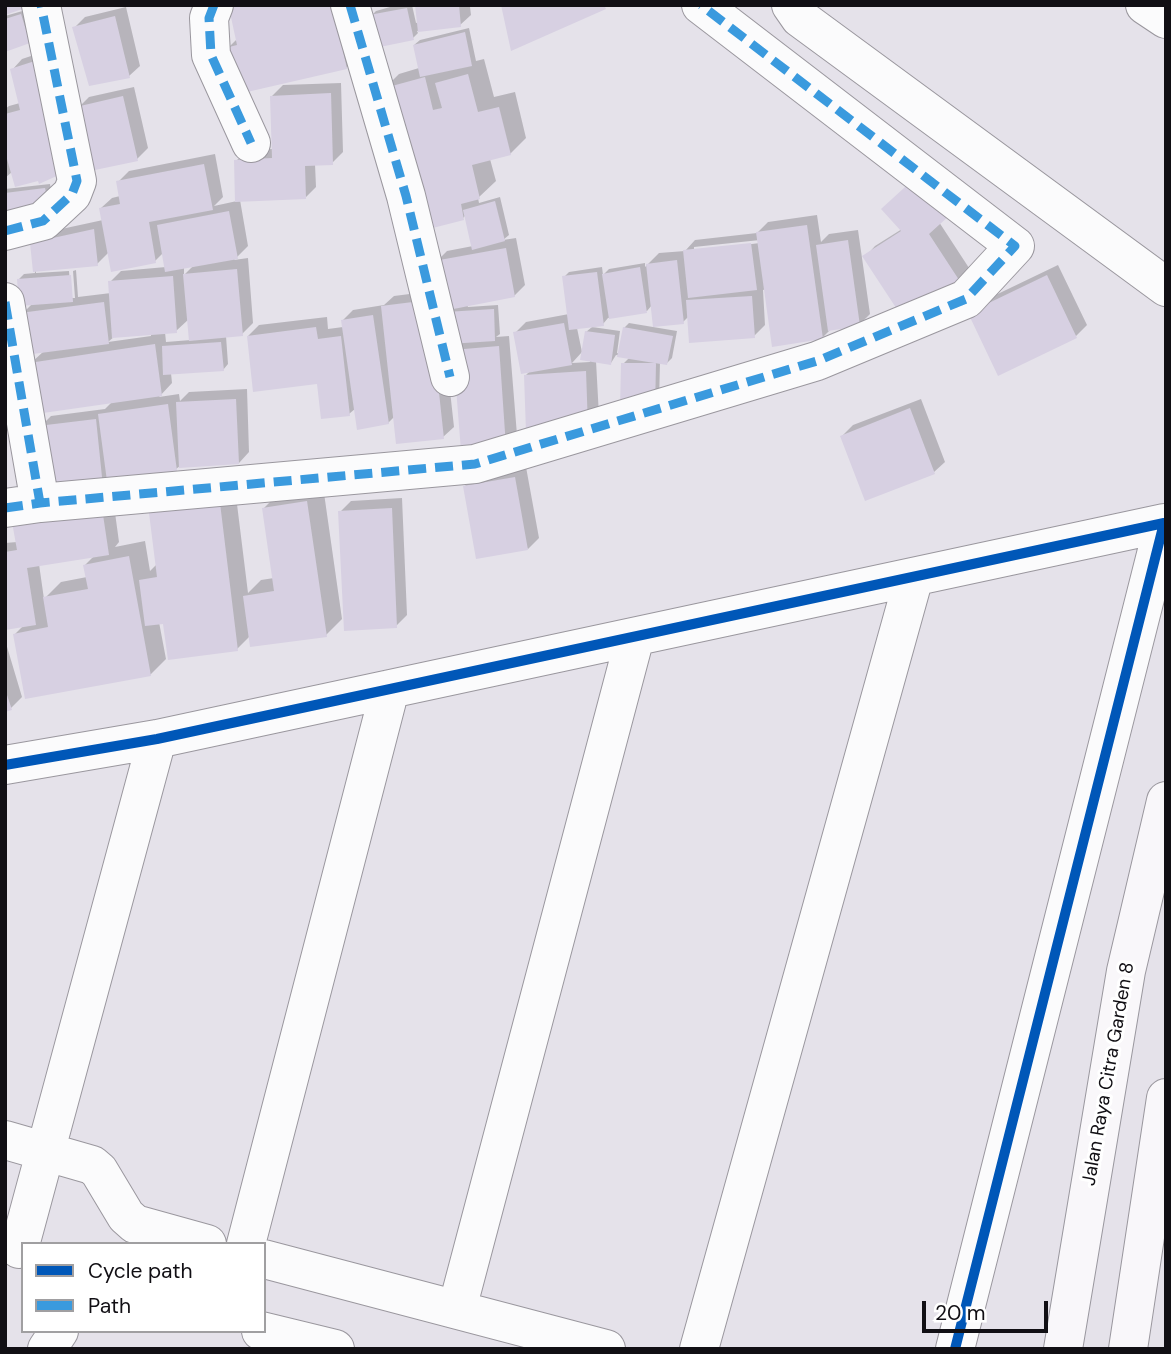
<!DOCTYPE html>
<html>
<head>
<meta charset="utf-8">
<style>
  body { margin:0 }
  #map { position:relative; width:1171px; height:1354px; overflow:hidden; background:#e5e2ea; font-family:"DM Sans",sans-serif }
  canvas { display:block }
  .frame { position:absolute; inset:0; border:7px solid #110f14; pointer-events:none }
  .legend { position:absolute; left:21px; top:1242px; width:245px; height:91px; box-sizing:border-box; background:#fff; border:2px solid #a09fa1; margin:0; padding:9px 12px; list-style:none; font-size:21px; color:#110f14 }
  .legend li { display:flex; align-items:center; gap:14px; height:35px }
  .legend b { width:35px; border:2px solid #a09fa1 }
  .scale { position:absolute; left:922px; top:1301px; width:126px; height:32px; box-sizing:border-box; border:4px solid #110f14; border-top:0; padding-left:9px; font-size:21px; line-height:24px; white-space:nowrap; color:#110f14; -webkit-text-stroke:5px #fff; paint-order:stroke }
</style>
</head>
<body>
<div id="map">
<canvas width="1171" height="1354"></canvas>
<div class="frame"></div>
<ul class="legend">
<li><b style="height:9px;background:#0057b8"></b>Cycle path</li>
<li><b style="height:9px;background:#3a9ade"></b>Path</li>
</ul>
<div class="scale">20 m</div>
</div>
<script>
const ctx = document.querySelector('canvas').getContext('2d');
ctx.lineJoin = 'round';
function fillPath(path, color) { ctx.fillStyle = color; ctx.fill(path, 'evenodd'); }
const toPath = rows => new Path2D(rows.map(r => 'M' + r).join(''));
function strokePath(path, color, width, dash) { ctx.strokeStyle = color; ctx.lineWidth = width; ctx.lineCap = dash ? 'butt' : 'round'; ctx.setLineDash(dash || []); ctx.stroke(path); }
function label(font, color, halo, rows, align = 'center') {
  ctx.font = font + ' "DM Sans",sans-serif'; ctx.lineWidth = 6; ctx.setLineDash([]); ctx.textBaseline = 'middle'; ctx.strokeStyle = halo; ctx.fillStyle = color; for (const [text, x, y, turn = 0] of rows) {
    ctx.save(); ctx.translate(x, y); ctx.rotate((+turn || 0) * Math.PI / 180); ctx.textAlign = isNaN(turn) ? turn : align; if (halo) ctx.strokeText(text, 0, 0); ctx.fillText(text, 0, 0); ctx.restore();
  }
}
fillPath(toPath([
  [234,5,352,5,362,52,346,68,227,49,237,39,231,8],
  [397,5,412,5,416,23,419,22,416,5,484,5,470,7,471,15,460,25,417,31,418,33,413,38,371,16,376,11],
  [126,7,140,66,129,76,74,28,85,17],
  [26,10,34,37,5,50,5,16],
  [469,28,476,61,484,59,494,97,515,92,526,138,510,154,490,159,496,181,478,198,479,203,500,197,509,235,503,240,516,238,525,285,514,296,467,304,468,307,498,305,500,334,496,337,509,336,517,435,506,446,455,351,464,341,441,309,454,427,443,437,395,416,388,423,356,408,349,414,319,382,248,336,259,325,327,317,328,329,343,327,342,321,353,310,384,305,394,296,441,290,436,262,447,251,473,246,466,215,463,218,383,90,399,74,419,68,414,45,420,40],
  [49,50,12,172,5,178,5,109,9,106,20,103,12,70,22,59],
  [341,83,343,152,332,163,315,164,316,187,305,198,240,200,248,246,234,260,248,258,253,323,242,334,226,336,228,364,223,370,171,373,172,383,159,397,179,394,180,401,189,392,247,389,249,452,239,463,180,466,176,469,102,485,40,427,51,416,105,409,113,401,31,363,44,351,22,314,33,303,19,279,24,274,35,273,32,244,43,233,103,220,101,208,112,198,120,196,118,182,129,171,215,154,223,197,214,206,237,201,236,161,247,150,273,149,272,96,283,85],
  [109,252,155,261,163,253,166,267,121,271,110,282,111,293,78,297,76,270,73,271,75,298,71,298,69,271,36,273,36,270,97,264],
  [194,265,184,275,184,267],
  [189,319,191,340,166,342,165,332,176,331],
  [151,333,151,336,108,342,115,336],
  [134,87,148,148,137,159,78,108,89,97],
  [50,184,52,196,5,210,5,189],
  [817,215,821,242,829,234,858,230,870,314,859,325,831,329,822,338,766,289,763,290,765,325,754,336,689,316,683,322,652,305,647,311,608,318,603,324,577,328,582,352,572,363,590,362,586,332,592,327,620,331,617,353,620,353,624,328,629,323,677,331,672,358,667,363,660,362,659,402,623,364,630,357,616,355,611,363,596,361,599,416,588,427,525,376,530,371,515,333,526,322,569,314,564,277,569,272,602,267,603,275,609,269,645,263,645,267,659,253,685,251,695,240,757,233,768,222],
  [760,240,760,243,694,251,694,247],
  [939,222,971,271,960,282,865,257,875,246,902,229],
  [1058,265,1087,325,1076,336,999,374,981,302],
  [921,399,945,462,934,472,842,436,853,425],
  [526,467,539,538,528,549,465,486,476,475],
  [323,486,342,619,326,635,250,636,237,649,164,622,159,622,166,659,150,675,14,635,24,625,5,628,5,543,17,542,113,498,119,542,115,547,145,541,150,571,157,564,151,513,167,497,235,488,248,593,261,580,274,578,264,508,280,492],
  [95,555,85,565,87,577,61,582,44,599,39,564],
  [402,498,407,615,396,626,340,512,351,501],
  [5,640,22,697,11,708,5,710]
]), '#0003');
fillPath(toPath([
  [5,5,31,5,31,6,5,15],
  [240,5,333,5,347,69,247,92,244,80,233,82,225,48,237,45,229,8],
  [415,5,459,5,461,27,418,32],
  [501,5,604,5,606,9,511,51],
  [407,8,414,40,375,48,369,15],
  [21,14,30,43,5,52,5,19],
  [115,16,130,78,89,86,72,27],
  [465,32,472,66,420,77,413,45],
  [38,60,61,174,39,184,38,181,15,187,5,152,5,114,20,110,10,69],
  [468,74,478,112,499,107,511,155,472,165,480,199,461,204,464,220,417,232,381,89,425,77,433,110,442,108,435,83],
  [331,93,333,165,305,166,306,199,235,202,234,160,272,158,270,96],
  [123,96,138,161,90,171,76,107],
  [204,164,213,210,149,222,156,263,111,272,99,208,120,204,116,181],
  [916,177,950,215,929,234,961,283,904,320,862,256,901,231,881,209],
  [45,188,48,202,5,212,5,193],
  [495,201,505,241,472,250,463,210],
  [229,211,238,259,165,272,157,225],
  [807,225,823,339,772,347,756,232],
  [94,229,98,266,33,272,30,243],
  [848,240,860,326,828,331,816,245],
  [751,243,757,290,688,298,683,250],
  [506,248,515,297,443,311,434,261],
  [677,260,684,324,653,327,646,264],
  [640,267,647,313,609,319,602,274],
  [237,269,243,336,189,341,183,274],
  [597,272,604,326,569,330,562,276],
  [71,275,73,302,19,306,17,279],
  [1047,275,1077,338,998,376,968,313],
  [173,276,177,333,112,338,108,281],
  [752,296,755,338,689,343,686,300],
  [429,300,444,439,396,444,381,306],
  [104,302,109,344,25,355,20,313],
  [494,309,495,341,448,344,446,312],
  [373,315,389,424,357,430,341,320],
  [564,323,572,365,521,374,513,332],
  [316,327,318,339,341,336,350,416,321,419,317,384,253,392,247,336],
  [623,327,673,336,667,365,617,357],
  [585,331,615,335,611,365,580,360],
  [221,342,224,371,163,375,162,346],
  [155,344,162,396,36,414,29,363],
  [499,346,506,447,461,451,453,350],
  [621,363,656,363,655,409,620,409],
  [586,371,588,428,526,432,524,375],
  [236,399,239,464,179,468,176,402],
  [168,404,177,471,107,481,98,414],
  [910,408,935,474,865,501,840,436],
  [96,419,103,487,45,494,38,426],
  [515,477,528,550,476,559,463,486],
  [307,501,327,637,250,647,243,596,274,591,262,508],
  [220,503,238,651,168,660,163,624,145,626,139,580,157,577,149,513],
  [102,508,109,555,27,568,36,625,5,630,5,552,17,550,12,522],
  [392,508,397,628,344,631,338,511],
  [129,556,151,676,25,699,13,634,48,627,43,597,88,589,83,565],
  [5,689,12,710,5,712]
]), '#d7d0e2');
const street = toPath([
  [214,5,209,18,211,55,251,143],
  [350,5,406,196,450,377],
  [791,5,800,18,1166,287],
  [1145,5,1166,19],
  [5,231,43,221,72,194,77,181,41,5],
  [5,302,40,503],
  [5,508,40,503,475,464,817,361,966,299,1015,246,701,5],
  [5,765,157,739,1164,523,955,1349],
  [5,1140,92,1165,99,1171,126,1216,135,1224,207,1244],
  [246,1244,390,689],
  [19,1249,157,739],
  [264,1259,606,1349],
  [457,1309,635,637],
  [261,1331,335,1349],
  [47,1349,59,1331],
  [699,1349,914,577]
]);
const secondary = toPath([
  [1063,1349,1126,971,1166,801],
  [1128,1349,1166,1098]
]);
strokePath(street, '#9a979e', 40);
strokePath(secondary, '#9a979e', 40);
strokePath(street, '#fbfbfc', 38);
strokePath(secondary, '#f9f7fa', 38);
strokePath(toPath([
  [214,5,209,18,211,55,251,143],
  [350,5,406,196,450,377],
  [5,231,43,221,72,194,77,181,41,5],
  [5,302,40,503],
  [5,508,40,503,475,464,817,361,966,299,1015,246,701,5]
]), '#3a9ade', 9, [18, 9]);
strokePath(toPath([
  [5,765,157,739,1164,523,955,1349]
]), '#0057b8', 10);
label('19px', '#110f14', '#fff', [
  ["Jalan Raya Citra Garden 8",1109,1074,-80]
]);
</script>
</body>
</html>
